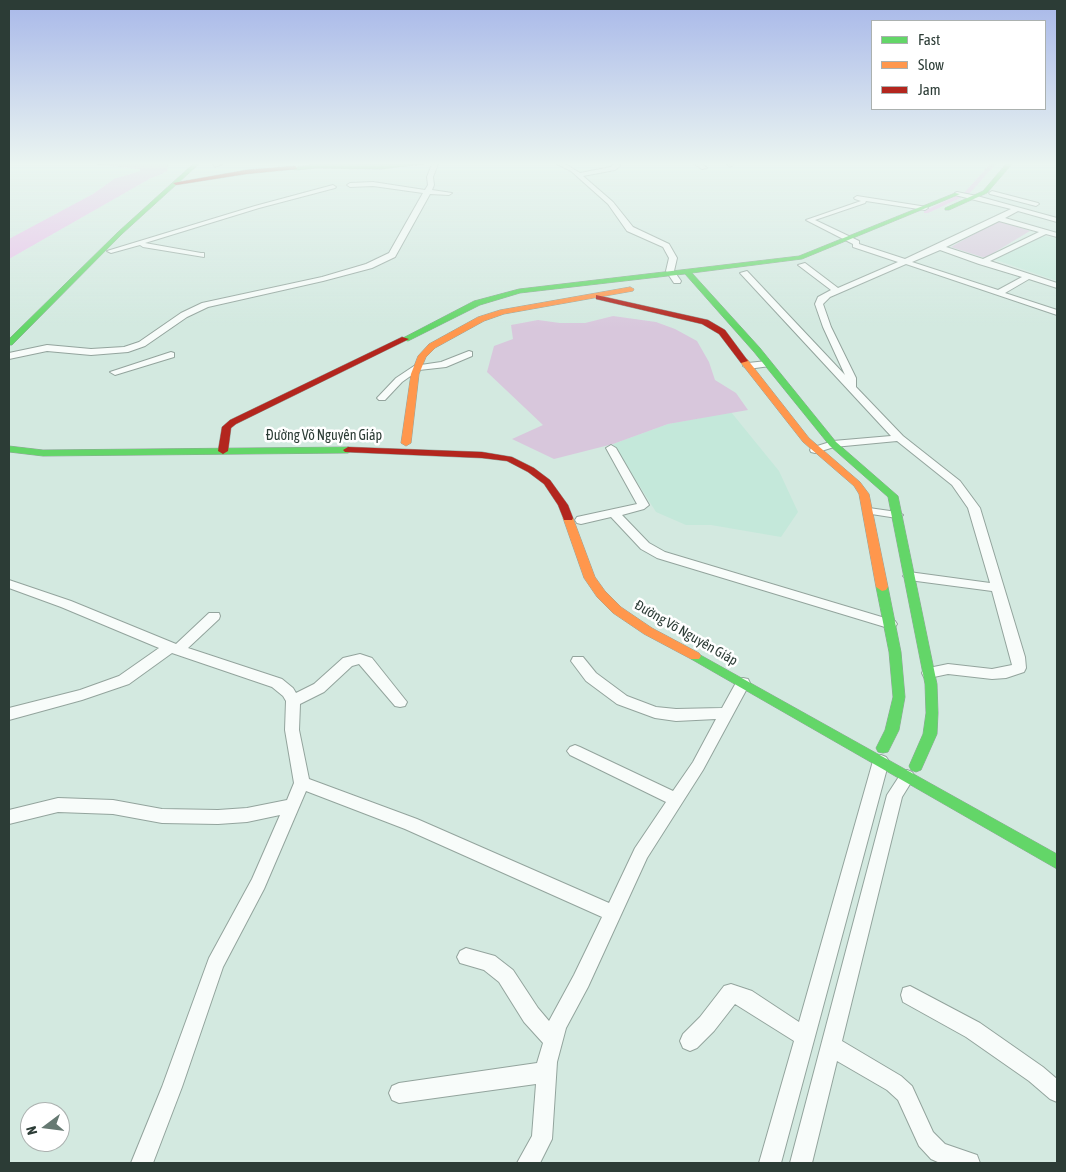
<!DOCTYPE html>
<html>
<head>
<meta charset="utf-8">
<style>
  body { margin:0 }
  #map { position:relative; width:1066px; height:1172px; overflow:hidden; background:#d3e9e0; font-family:"Asap Condensed",sans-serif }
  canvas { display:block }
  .frame { position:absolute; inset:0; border:10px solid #2c3c36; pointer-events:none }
  .legend { position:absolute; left:871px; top:20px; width:175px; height:90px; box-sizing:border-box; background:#fff; border:1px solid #abb1af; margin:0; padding:6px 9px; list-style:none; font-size:15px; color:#2c3c36 }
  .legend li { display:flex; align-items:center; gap:10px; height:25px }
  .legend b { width:25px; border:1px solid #abb1af }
  .north { position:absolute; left:20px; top:1102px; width:50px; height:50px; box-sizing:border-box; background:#fff; border:1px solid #abb1af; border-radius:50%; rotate:255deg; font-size:14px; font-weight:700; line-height:20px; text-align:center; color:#2c3c36 }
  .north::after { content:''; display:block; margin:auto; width:18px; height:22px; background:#667972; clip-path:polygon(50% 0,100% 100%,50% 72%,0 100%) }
</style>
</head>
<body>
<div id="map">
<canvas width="1066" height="1172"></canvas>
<div class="frame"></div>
<ul class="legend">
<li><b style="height:6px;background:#63d668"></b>Fast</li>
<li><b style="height:6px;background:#ff974d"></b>Slow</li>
<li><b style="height:6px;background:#b3261e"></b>Jam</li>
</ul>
<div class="north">N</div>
</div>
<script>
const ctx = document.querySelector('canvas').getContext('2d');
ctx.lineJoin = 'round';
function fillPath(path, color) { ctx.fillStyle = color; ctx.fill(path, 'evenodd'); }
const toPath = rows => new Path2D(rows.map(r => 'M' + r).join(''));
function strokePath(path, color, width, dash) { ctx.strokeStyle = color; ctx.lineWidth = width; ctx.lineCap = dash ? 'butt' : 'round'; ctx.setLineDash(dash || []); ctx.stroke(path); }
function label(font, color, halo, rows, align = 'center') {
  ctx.font = font + ' "Asap Condensed",sans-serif'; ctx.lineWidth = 5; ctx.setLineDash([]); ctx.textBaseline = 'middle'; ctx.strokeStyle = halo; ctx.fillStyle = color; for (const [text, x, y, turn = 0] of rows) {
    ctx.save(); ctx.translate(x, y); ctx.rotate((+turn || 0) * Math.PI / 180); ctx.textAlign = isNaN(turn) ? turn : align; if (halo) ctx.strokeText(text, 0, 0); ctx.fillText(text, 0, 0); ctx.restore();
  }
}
fillPath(toPath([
  [1043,236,1057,238,1057,281,993,259],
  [731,412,779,471,798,512,781,537,711,525,686,525,656,512,613,444,668,424]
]), '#c4e8da');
fillPath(toPath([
  [999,220,1030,231,985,258,951,247],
  [613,316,656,322,675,329,697,341,709,362,715,380,736,393,748,410,668,424,613,444,554,459,512,439,543,425,487,372,494,346,513,339,511,325,538,320,560,323,585,323]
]), '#d8c7dc');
fillPath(toPath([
  [94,164,168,164,167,171,160,175,151,178,9,259,9,239,93,194,114,179,140,171,140,169]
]), '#e9beea');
fillPath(toPath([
  [990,164,996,164,969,194,928,213,924,213,924,211,965,192,990,164]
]), '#e9beea');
const street = toPath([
  [213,164,222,164,215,167,213,164],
  [432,164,438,164,433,177,434,185,432,190,452,193,449,195,430,194,395,257,372,268,323,281,208,307,187,317,145,346,128,352,91,355,47,351,9,359,9,353,47,345,91,349,124,347,139,342,181,313,202,303,322,277,366,264,389,253,423,193,373,186,350,187,347,185,350,183,373,182,425,190,428,185,427,177,432,164],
  [557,164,565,164,580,173,611,167,613,164,619,164,620,166,615,170,583,176,613,202,633,227,669,244,677,258,674,271,681,281,680,283,674,283,666,271,669,258,663,247,627,231,608,204,571,171,557,164],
  [694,164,702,164,707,168,702,169,694,164],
  [727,164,733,164,733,165,730,167,727,164],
  [333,185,336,187,335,188,259,208,145,243,201,253,204,253,204,257,143,247,140,245,111,253,107,251,255,206,333,185],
  [992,191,1038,203,1039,204,1036,206,990,194,989,193,992,191],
  [957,192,977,196,1057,218,1057,222,1018,211,1005,218,1057,233,1057,237,1046,234,990,261,1057,283,1057,288,1029,279,1005,293,1057,310,1057,315,906,264,830,297,823,304,831,327,856,378,856,387,903,436,960,481,980,508,1025,657,1026,668,1024,672,1006,678,992,679,948,674,929,678,924,677,922,673,924,669,948,664,992,669,1012,665,992,591,909,580,903,576,909,572,990,583,968,508,952,485,897,441,834,447,815,453,811,452,810,450,811,448,833,441,891,436,740,273,747,271,845,375,823,327,815,304,818,297,831,290,798,265,805,263,838,288,898,262,853,247,853,244,806,220,861,201,855,199,854,198,857,196,927,207,928,208,925,210,866,201,865,203,815,220,859,241,859,244,905,259,1011,209,955,195,955,193,957,192],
  [999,221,1039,232,983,259,946,247,999,221],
  [940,250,979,264,1022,277,998,290,912,262,940,250],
  [469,351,472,352,472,356,446,367,419,370,402,382,385,400,379,400,377,398,396,378,414,366,441,362,469,351],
  [171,352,174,353,174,357,115,375,110,372,171,352],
  [767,361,772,364,770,366,748,369,743,366,748,363,767,361],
  [611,445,616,448,649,505,644,509,622,515,649,543,665,552,895,621,897,624,895,627,885,627,657,558,641,549,611,517,581,524,577,523,575,520,577,517,637,504,606,448,611,445],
  [869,508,897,512,903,515,897,518,865,513,863,511,869,508],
  [9,580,71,601,176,644,209,613,219,613,220,616,219,619,188,648,282,679,293,688,296,693,314,684,343,658,360,654,372,658,407,702,405,706,400,707,395,706,359,664,352,666,324,692,300,704,299,730,309,779,417,819,609,903,635,848,666,802,570,755,567,751,570,747,575,745,580,747,673,791,693,762,716,719,676,721,655,718,617,704,586,681,571,661,573,657,583,657,596,673,627,696,656,707,676,709,722,708,738,679,743,678,748,679,750,683,703,770,647,858,588,987,566,1028,557,1062,552,1139,540,1163,517,1163,532,1136,536,1084,399,1103,392,1100,389,1093,392,1086,399,1083,537,1063,543,1043,524,1022,499,982,484,970,460,963,457,957,460,951,466,948,495,956,513,970,538,1008,549,1021,574,975,602,917,405,829,306,791,264,889,223,967,182,1087,153,1163,131,1163,162,1087,209,958,252,879,280,815,247,822,218,824,162,823,113,814,58,812,9,824,9,810,58,798,113,800,162,809,218,810,247,808,287,800,294,783,285,730,286,701,283,696,272,687,172,653,129,684,82,700,9,720,9,708,80,690,119,676,159,648,61,607,9,588,9,580],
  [881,755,886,757,889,761,781,1163,759,1163,794,1041,735,1004,714,1031,697,1048,690,1051,683,1048,680,1041,683,1034,700,1017,724,986,731,984,752,991,799,1022,873,761,876,757,881,755],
  [907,770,912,772,915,776,902,797,842,1041,901,1076,912,1086,933,1132,945,1144,977,1155,980,1163,940,1163,931,1159,919,1146,898,1100,887,1090,837,1061,812,1163,790,1163,887,795,902,772,907,770],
  [910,986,980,1023,1043,1067,1057,1079,1057,1102,1050,1099,1029,1081,966,1037,903,1002,901,995,903,988,910,986]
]);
const fast = toPath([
  [193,164,199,164,122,234,12,345,9,345,9,339,118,232,193,164],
  [316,164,381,165,424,164,381,169,316,168,295,170,292,168,316,164],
  [1006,164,1012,164,987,193,949,210,945,210,945,208,983,191,1006,164],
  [955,193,960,194,802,259,692,273,760,348,836,442,898,496,937,684,938,713,937,734,921,770,916,772,911,770,909,766,923,734,926,713,925,684,888,497,830,446,754,352,685,274,520,293,480,305,408,341,401,339,474,301,519,289,799,256,955,193],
  [9,446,43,450,348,447,353,450,348,453,43,456,9,452,9,446],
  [882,583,888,587,901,652,905,697,899,730,888,752,883,753,878,752,876,748,885,730,893,697,889,652,876,587,882,583],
  [695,652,1057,854,1057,869,691,659,689,656,691,653,695,652]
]);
const slow = toPath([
  [630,287,634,289,633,291,504,314,484,321,435,348,426,357,419,374,411,443,406,446,401,443,411,374,418,356,429,344,478,317,500,310,630,287],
  [741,359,747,359,809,438,860,482,869,494,888,587,886,590,882,591,876,587,859,494,854,486,803,442,741,363,741,359],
  [568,515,573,518,595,577,605,591,621,607,652,628,699,653,701,656,699,659,691,659,644,634,613,613,597,597,584,578,563,518,568,515]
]);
const jam = toPath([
  [295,166,297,169,246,174,176,185,173,183,246,170,295,166],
  [596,295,708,320,725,330,748,361,741,363,719,334,702,324,596,299,596,295],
  [402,337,409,339,236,424,231,428,228,451,223,454,218,451,222,427,230,420,402,337],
  [348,447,482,452,512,457,534,468,550,480,568,505,573,518,572,520,564,520,558,505,544,484,528,472,507,461,482,458,345,452,343,450,348,447]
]);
strokePath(street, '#93a49d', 2);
strokePath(fast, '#93a49d', 1);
strokePath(slow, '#93a49d', 1);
strokePath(jam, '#93a49d', 1);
fillPath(street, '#f8fcfa');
fillPath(fast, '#63d668');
fillPath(slow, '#ff974d');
fillPath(jam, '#b3261e');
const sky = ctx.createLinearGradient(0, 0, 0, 328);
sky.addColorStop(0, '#a8b8e9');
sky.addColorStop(0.5, '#ebf5f1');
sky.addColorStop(1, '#ebf5f100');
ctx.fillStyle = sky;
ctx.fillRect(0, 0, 1066, 328);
label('14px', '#2c3c36', '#fff', [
  ["Đường Võ Nguyên Giáp",324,436],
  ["Đường Võ Nguyên Giáp",686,633,30]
]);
</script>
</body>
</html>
